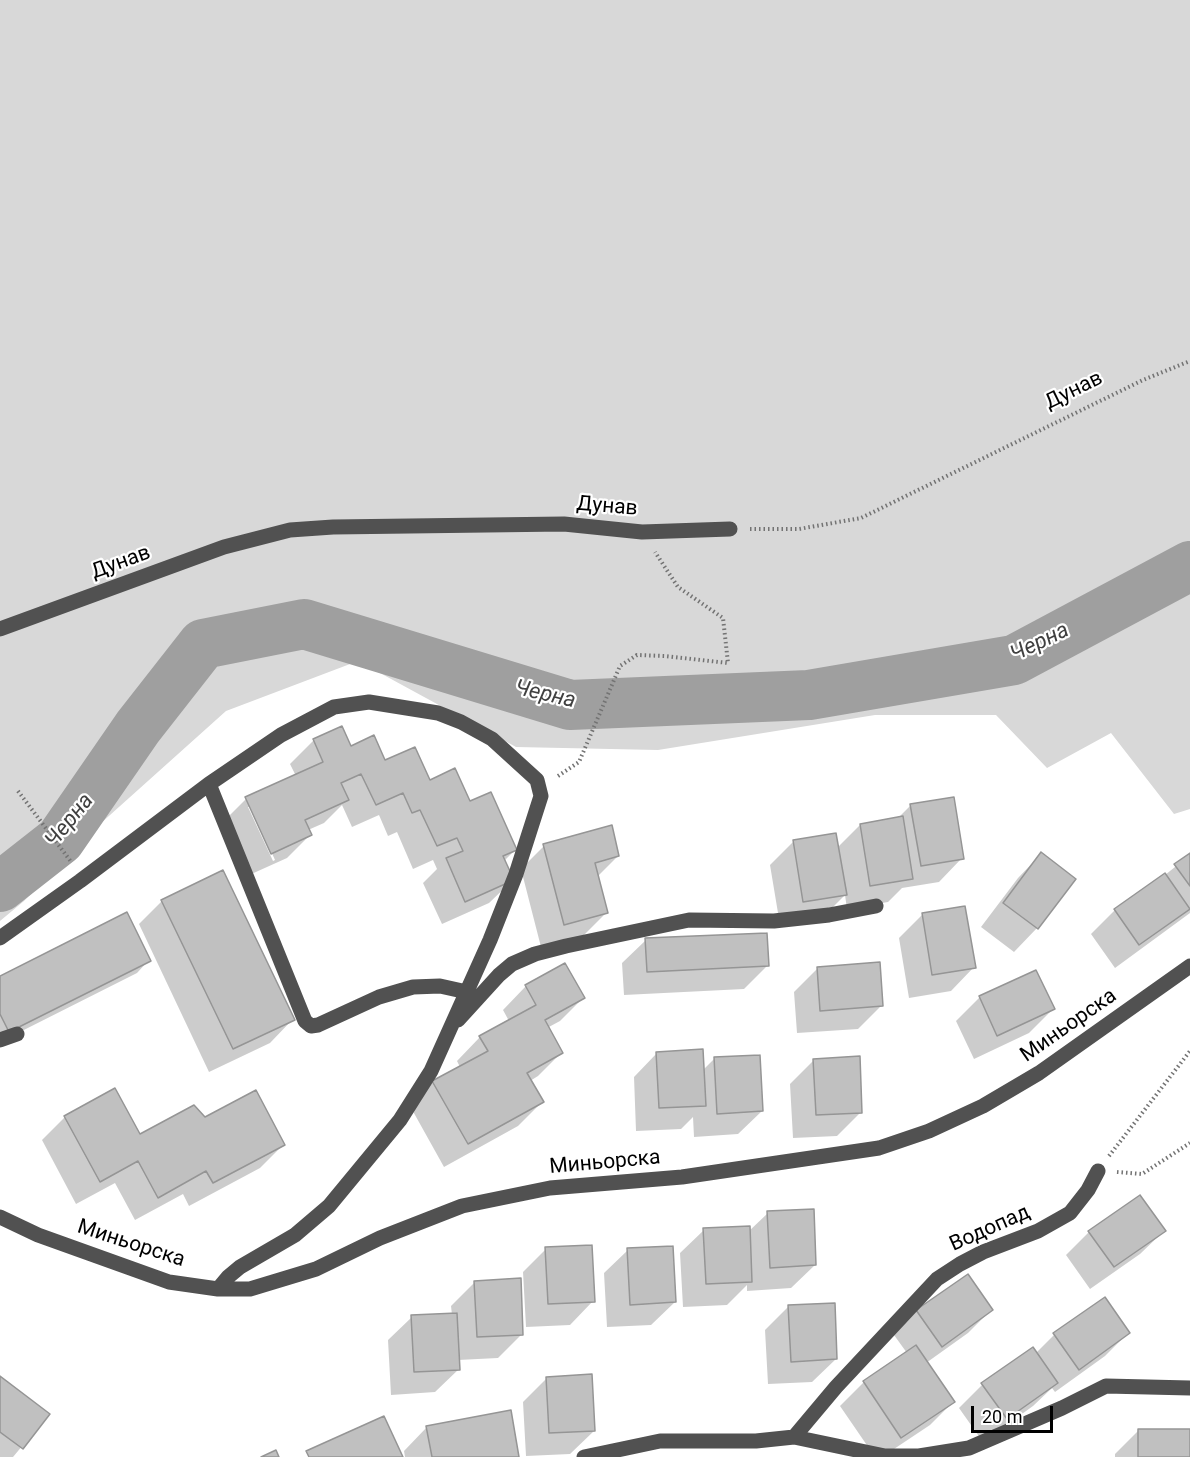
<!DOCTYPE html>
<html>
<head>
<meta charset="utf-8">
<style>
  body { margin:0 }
  #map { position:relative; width:1190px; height:1457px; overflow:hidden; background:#fff; font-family:Roboto,sans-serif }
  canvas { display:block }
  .scale { position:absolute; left:971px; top:1406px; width:82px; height:27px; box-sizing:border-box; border:3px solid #000; border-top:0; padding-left:8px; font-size:18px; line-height:21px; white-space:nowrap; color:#000; -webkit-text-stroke:4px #fff; paint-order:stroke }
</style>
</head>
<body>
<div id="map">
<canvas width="1190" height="1457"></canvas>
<div class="scale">20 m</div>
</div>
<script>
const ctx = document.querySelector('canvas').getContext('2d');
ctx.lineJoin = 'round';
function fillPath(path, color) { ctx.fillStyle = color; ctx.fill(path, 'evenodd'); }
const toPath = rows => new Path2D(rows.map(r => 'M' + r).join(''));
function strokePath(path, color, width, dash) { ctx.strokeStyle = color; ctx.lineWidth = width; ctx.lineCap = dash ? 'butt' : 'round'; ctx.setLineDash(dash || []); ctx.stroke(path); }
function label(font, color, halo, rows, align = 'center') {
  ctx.font = font + ' Roboto,sans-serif'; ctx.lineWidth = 4.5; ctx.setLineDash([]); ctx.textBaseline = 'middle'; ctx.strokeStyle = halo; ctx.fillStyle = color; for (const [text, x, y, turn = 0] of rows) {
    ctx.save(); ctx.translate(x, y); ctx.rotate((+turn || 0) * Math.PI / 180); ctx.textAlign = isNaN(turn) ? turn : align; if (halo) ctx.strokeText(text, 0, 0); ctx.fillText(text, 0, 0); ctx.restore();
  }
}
fillPath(toPath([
  [0,0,1190,0,1190,809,1174,814,1111,733,1047,768,996,715,875,715,658,750,516,747,358,661,226,711,100,824,24,901,0,921]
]), '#d8d8d8');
fillPath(toPath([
  [341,728,350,748,429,782,469,803,515,850,504,861,513,880,489,903,442,924,423,883,437,869,433,860,413,869,397,832,388,836,379,815,352,827,342,805,324,823,308,830,310,835,287,858,247,876,223,822,246,799,296,776,290,764,314,740],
  [248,807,251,807,275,860,273,861],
  [911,805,962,858,939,882,902,888,888,902,847,909,845,895,822,918,780,925,770,865,793,842,837,848,860,825,897,819],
  [544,846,618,856,597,877,606,913,583,936,541,947,521,869],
  [1041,854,1037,928,1014,952,981,927,1018,878],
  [1190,855,1190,913,1115,968,1091,934,1115,910,1165,875],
  [162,901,293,1019,270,1043,209,1072,139,924],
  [922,915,974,967,951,991,909,998,899,938],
  [646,940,767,966,744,989,624,995,622,963],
  [149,960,137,973,0,1042,0,978],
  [818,968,882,1005,858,1029,797,1033,794,992],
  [1035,972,1053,1009,1029,1033,974,1059,956,1021,979,998],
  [526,986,583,998,560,1021,547,1028,561,1053,538,1076,530,1081,542,1102,518,1126,444,1167,410,1106,433,1082,460,1067,457,1061,480,1037,509,1021,503,1010],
  [657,1053,702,1071,714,1059,762,1111,738,1134,694,1137,693,1117,681,1129,636,1131,634,1077],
  [814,1060,861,1112,837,1136,793,1138,790,1084],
  [65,1117,140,1136,205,1119,283,1145,260,1168,189,1206,183,1194,135,1220,115,1183,76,1204,42,1140],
  [768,1213,815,1265,791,1288,747,1291,747,1285,727,1305,683,1307,680,1253,704,1230,748,1232],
  [1164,1231,1140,1254,1090,1289,1066,1255,1089,1232],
  [546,1249,593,1301,570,1325,526,1327,523,1272],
  [628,1250,675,1302,651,1325,607,1327,604,1273],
  [475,1282,522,1334,498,1358,458,1360,459,1369,435,1392,391,1395,388,1340,412,1317,452,1315,451,1306],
  [789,1306,836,1359,812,1382,768,1384,765,1330],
  [991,1310,968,1333,926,1363,953,1402,930,1425,882,1457,875,1457,840,1406,864,1382,907,1353,894,1335,917,1311],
  [1128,1333,1105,1356,1055,1392,1052,1388,1033,1406,983,1442,959,1408,982,1385,1036,1353,1054,1335],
  [0,1378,48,1415,13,1457,0,1457],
  [547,1378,594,1431,570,1454,526,1456,523,1402],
  [427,1427,518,1457,405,1457,404,1451],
  [1139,1430,1190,1431,1190,1457,1115,1457,1115,1454]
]), '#0003');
strokePath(toPath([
  [0,887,60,840,138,727,203,644,304,624,570,705,809,695,1014,660,1190,566]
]), '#9f9f9f', 50);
const building = toPath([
  [342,726,351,746,374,735,385,760,415,747,430,780,455,768,470,801,491,792,517,850,503,856,514,880,465,902,446,858,463,851,457,838,437,846,420,810,412,813,403,793,376,805,361,774,341,783,349,800,305,820,312,835,271,854,245,797,323,762,313,739,342,726],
  [954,797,964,859,921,866,910,804,954,797],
  [903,816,913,879,870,886,860,824,903,816],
  [612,825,619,856,595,863,608,913,564,925,543,844,612,825],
  [836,833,847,895,803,902,793,840,836,833],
  [1041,852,1076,879,1038,929,1003,903,1041,852],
  [1190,853,1190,886,1174,864,1190,853],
  [223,870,295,1020,233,1049,161,900,223,870],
  [1165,873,1190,909,1139,945,1114,909,1165,873],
  [965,906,976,968,932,975,922,913,965,906],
  [127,912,151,961,9,1032,0,1014,0,976,127,912],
  [767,933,769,966,647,972,645,938,767,933],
  [880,962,883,1006,820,1011,817,967,880,962],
  [565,963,585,998,545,1020,563,1053,527,1073,544,1102,468,1144,432,1081,488,1051,479,1036,536,1005,525,985,565,963],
  [1036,970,1055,1009,997,1036,979,996,1036,970],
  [703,1049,706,1106,659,1108,656,1052,703,1049],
  [760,1055,763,1111,717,1114,714,1057,760,1055],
  [860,1056,862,1113,816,1115,813,1059,860,1056],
  [115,1088,140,1134,194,1105,205,1117,256,1090,285,1145,213,1183,206,1171,158,1198,138,1161,100,1182,64,1116,115,1088],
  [1140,1195,1166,1231,1114,1267,1088,1231,1140,1195],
  [814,1209,816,1265,770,1268,767,1211,814,1209],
  [750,1226,752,1282,706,1284,703,1228,750,1226],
  [592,1245,595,1302,548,1304,545,1247,592,1245],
  [673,1246,676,1302,630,1305,627,1248,673,1246],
  [968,1274,993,1310,942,1347,916,1310,968,1274],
  [521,1278,523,1335,477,1337,474,1281,521,1278],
  [1105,1297,1130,1333,1079,1370,1053,1333,1105,1297],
  [835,1303,837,1359,791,1362,788,1305,835,1303],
  [457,1313,460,1370,414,1372,411,1315,457,1313],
  [916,1345,955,1402,901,1438,863,1381,916,1345],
  [1033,1347,1058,1383,1007,1419,981,1383,1033,1347],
  [592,1374,595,1431,549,1433,546,1377,592,1374],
  [0,1376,50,1414,23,1449,0,1432,0,1376],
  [511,1410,519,1457,432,1457,426,1426,511,1410],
  [384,1416,403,1457,309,1457,306,1451,384,1416],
  [1138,1429,1190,1429,1190,1457,1138,1457,1138,1429],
  [276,1450,279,1457,261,1457,276,1450]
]);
fillPath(building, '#c0c0c0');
strokePath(building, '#959595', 1.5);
strokePath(toPath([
  [750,529,799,529,861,518,1143,380,1190,361],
  [558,776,579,762,620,666,637,655,665,656,728,663,723,618,678,587,655,552],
  [18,791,72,863],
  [1109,1156,1190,1051],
  [1117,1172,1142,1174,1190,1143]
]), '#737373', 4, [1.5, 3]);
strokePath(toPath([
  [0,629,224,547,290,530,333,527,564,524,642,532,730,529],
  [209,784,305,1021,311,1026,318,1025,379,997,413,987,440,986,467,992],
  [0,938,80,881,209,784,281,735,334,707,369,702,438,713,461,722,492,739,537,780,541,796,516,874,490,940,431,1071,400,1120,329,1206,295,1235,240,1267,228,1277,218,1289],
  [458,1020,499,975,512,964,535,954,566,946,689,920,774,921,829,915,876,906],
  [0,1040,17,1034],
  [0,1217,38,1235,169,1282,218,1289,250,1289,316,1269,380,1238,462,1206,550,1188,682,1177,879,1148,929,1131,983,1106,1039,1073,1190,966],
  [794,1437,836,1387,937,1279,960,1264,983,1252,1038,1231,1070,1213,1088,1190,1098,1171],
  [584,1457,660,1441,756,1441,794,1437,885,1456,919,1456,969,1448,1062,1408,1106,1386,1190,1388]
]), '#515151', 15);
label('21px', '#000', '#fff', [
  ["Дунав",1074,391,-26],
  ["Дунав",607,507,5],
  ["Дунав",121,563,-20],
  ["Миньорска",1069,1026,-35],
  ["Миньорска",605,1163,-5],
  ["Водопад",990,1229,-24],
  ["Миньорска",131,1244,18]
]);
label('italic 22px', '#404040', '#fff', [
  ["Черна",1040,643,-26],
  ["Черна",545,695,13],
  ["Черна",70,821,-51]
]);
</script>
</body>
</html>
